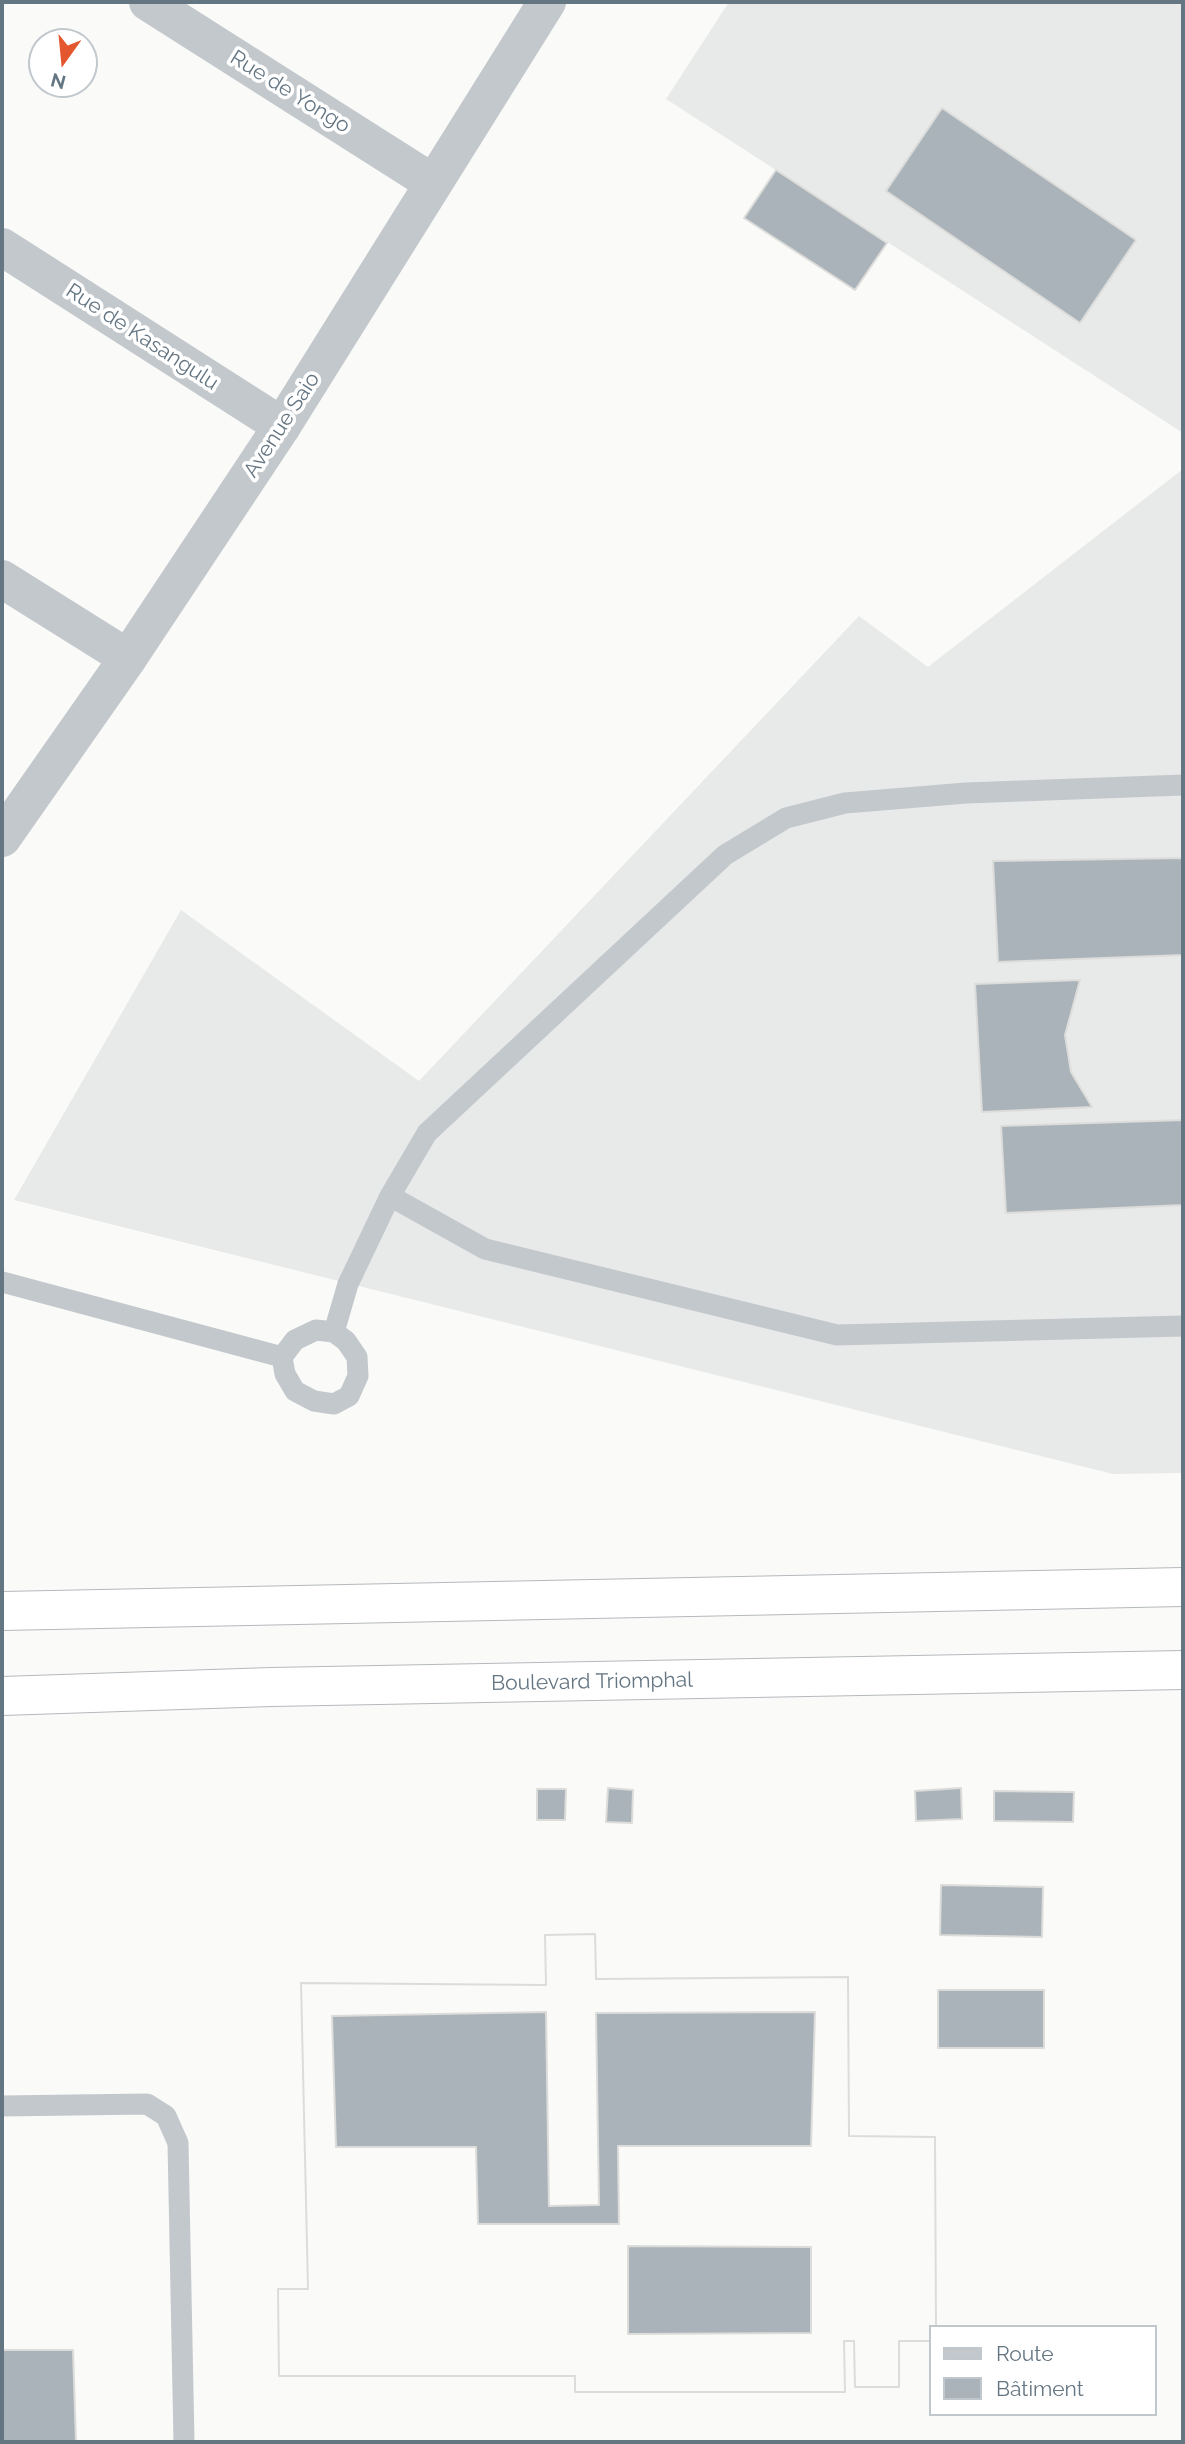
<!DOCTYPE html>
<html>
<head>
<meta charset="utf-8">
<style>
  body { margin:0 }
  #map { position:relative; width:1185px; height:2444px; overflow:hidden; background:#fafaf8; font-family:Raleway,sans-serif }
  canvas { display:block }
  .frame { position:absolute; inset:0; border:4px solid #657683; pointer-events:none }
  .legend { position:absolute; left:929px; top:2325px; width:228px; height:91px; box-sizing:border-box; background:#fff; border:2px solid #c1c8cd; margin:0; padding:9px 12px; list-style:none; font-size:21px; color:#657683 }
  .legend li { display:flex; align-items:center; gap:14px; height:35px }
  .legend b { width:35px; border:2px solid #c1c8cd }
  .north { position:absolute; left:28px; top:28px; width:70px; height:70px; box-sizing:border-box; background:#fff; border:2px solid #c1c8cd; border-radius:50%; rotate:195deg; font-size:19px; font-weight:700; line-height:28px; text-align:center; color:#657683 }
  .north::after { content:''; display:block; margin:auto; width:24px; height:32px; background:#e4572e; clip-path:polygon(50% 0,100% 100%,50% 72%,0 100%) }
</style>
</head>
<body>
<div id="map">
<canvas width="1185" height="2444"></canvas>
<div class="frame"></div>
<ul class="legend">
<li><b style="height:9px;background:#c3c8cc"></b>Route</li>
<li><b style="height:19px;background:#aab3b9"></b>Bâtiment</li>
</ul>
<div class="north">N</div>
</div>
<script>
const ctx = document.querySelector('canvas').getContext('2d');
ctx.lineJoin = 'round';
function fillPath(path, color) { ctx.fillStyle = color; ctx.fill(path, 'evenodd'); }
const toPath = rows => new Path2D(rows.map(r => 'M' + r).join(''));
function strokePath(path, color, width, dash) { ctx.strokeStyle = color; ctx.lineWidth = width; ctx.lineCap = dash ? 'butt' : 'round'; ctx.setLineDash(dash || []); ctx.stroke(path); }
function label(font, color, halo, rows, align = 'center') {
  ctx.font = font + ' Raleway,sans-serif'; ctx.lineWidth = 7; ctx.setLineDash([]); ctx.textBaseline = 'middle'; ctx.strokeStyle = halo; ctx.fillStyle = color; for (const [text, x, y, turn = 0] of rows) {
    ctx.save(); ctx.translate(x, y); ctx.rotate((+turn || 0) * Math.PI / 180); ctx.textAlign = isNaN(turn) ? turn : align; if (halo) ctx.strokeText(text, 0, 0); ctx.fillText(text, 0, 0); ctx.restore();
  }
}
fillPath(toPath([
  [729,2,1183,2,1183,433,666,99],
  [1183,469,1183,1473,1113,1474,14,1200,181,910,419,1081,859,616,928,667]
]), '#e8e9e9');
const building = toPath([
  [942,108,1136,240,1080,323,886,191,942,108],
  [776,170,887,243,855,290,744,218,776,170],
  [1183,858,1183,955,998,962,993,861,1183,858],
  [1080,980,1065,1035,1071,1072,1092,1107,982,1112,975,984,1080,980],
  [1183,1120,1183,1205,1006,1213,1001,1126,1183,1120],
  [608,1788,633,1790,632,1823,606,1822,608,1788],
  [961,1788,962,1819,916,1821,915,1791,961,1788],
  [537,1789,566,1789,565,1820,537,1820,537,1789],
  [994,1791,1074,1792,1073,1822,994,1821,994,1791],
  [941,1885,1043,1887,1042,1937,940,1935,941,1885],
  [595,1934,596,1979,848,1977,849,2136,935,2137,936,2327,931,2327,931,2341,899,2341,899,2387,855,2387,854,2341,844,2341,845,2392,575,2392,575,2376,279,2376,278,2289,308,2289,301,1983,546,1985,545,1935,595,1934],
  [546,2012,549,2206,599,2205,596,2013,815,2012,811,2146,618,2146,619,2224,478,2224,476,2147,336,2147,332,2016,546,2012],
  [628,2246,811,2247,811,2333,628,2334,628,2246],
  [595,1934,596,1979,848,1977,849,2136,935,2137,936,2327,931,2327,931,2341,899,2341,899,2387,855,2387,854,2341,844,2341,845,2392,575,2392,575,2376,279,2376,278,2289,308,2289,301,1983,546,1985,545,1935,595,1934],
  [938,1990,1044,1990,1044,2048,938,2048,938,1990],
  [2,2350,73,2350,76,2442,2,2442,2,2350]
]);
fillPath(building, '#aab3b9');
strokePath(building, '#dcdcda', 2);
const trunk = toPath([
  [2,1611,1183,1587],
  [2,1696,271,1687,1183,1670]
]);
strokePath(trunk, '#b4b9bd', 40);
strokePath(toPath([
  [390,1196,485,1249,837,1335,1183,1326],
  [2,1282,282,1357],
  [316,1330,334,1332,346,1341,357,1357,358,1376,349,1396,334,1404,314,1401,295,1391,285,1374,282,1357,295,1340,316,1330],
  [334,1332,348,1284,390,1196,427,1133,725,855,786,818,845,803,966,793,1183,785],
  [2,2106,147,2104,166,2116,178,2143,184,2442]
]), '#c3c8cc', 21);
strokePath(toPath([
  [148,2,433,183],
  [2,247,282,426],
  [2,579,128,658]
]), '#c3c8cc', 38);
strokePath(toPath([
  [2,838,128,658,282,426,547,2]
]), '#c3c8cc', 38);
strokePath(trunk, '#fff', 38);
label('21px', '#657683', '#fff', [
  ["Rue de Yongo",290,92,32],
  ["Rue de Kasangulu",142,337,33],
  ["Avenue Saio",282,425,-57],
  ["Boulevard Triomphal",592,1682,-1]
]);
</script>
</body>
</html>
